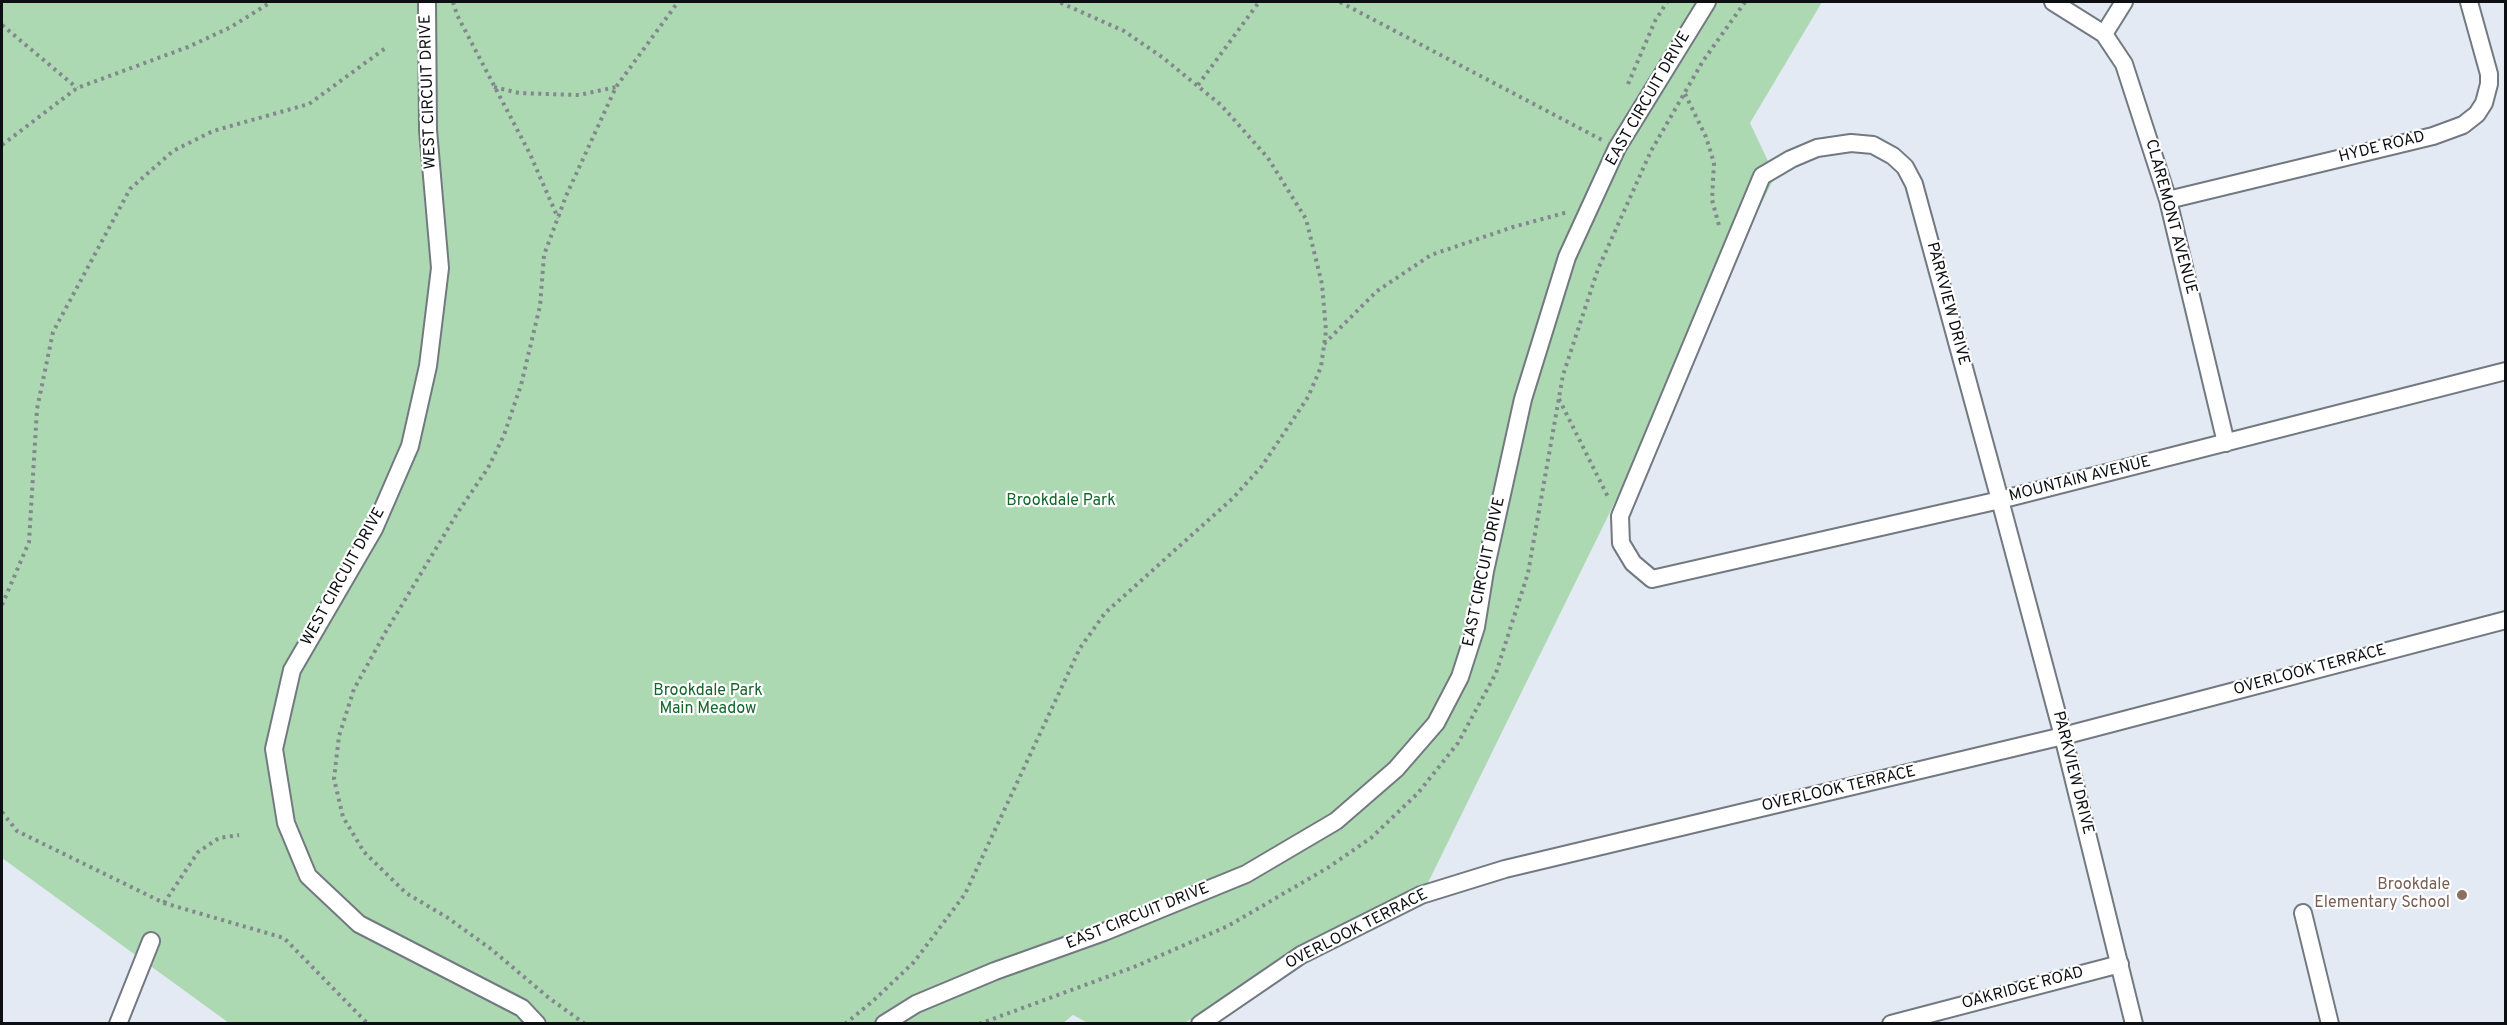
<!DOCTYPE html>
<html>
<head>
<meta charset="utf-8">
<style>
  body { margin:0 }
  #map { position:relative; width:2507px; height:1025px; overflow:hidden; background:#e3eaf3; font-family:Overpass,sans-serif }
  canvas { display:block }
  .frame { position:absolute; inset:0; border:3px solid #0d0f12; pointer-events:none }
</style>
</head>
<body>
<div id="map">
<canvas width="2507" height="1025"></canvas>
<div class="frame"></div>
</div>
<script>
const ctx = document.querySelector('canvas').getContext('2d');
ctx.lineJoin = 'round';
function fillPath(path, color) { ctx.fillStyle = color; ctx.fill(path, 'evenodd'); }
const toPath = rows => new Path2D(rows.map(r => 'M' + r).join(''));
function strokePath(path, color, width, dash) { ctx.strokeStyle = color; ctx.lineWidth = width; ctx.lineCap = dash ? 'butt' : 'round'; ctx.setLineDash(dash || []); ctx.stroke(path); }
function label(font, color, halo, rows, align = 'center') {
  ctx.font = font + ' Overpass,sans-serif'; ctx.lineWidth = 4.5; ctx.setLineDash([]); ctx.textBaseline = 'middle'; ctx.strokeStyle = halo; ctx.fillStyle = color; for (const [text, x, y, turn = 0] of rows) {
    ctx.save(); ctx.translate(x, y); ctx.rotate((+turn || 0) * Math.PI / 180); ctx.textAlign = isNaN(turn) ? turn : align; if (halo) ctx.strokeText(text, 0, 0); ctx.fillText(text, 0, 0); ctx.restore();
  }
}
fillPath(toPath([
  [2,2,1822,2,1750,123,1775,176,1417,905,1184,1023,1088,1023,1073,1015,1062,1024,229,1023,2,858]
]), '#acd9b1');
const street = toPath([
  [427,2,428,130,440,268,428,366,410,446,374,529,292,670,274,749,286,823,308,876,359,924,522,1008,537,1024],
  [2053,2,2104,34,2124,64,2168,200,2226,443],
  [2104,34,2124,2],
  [2168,200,2433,136,2463,125,2477,114,2484,103,2489,84,2489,74,2469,2],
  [2303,913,2330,1024],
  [118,1024,151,941],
  [884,1024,916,1004,995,971,1104,932,1246,874,1336,821,1396,769,1436,723,1460,677,1476,627,1485,571,1523,399,1567,257,1617,148,1707,2],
  [1200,1024,1301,955,1421,895,1505,869,2063,736,2506,620],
  [1891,1024,2120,964],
  [2134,1024,2063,736,2000,500,1914,184,1905,167,1893,156,1873,145,1851,143,1817,148,1791,159,1762,176,1620,516,1621,543,1633,563,1652,579,2000,500,2506,371]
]);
strokePath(street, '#737981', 20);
strokePath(toPath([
  [453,2,457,15,530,154,558,218],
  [1340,2,1602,140],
  [2,25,77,88],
  [1628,84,1655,21,1667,2],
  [1198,85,1259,2],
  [494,87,519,93,579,95,616,87],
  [1685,94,1706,137,1714,163,1712,200,1720,229],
  [2,145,77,88,188,47,231,27,271,2],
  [1324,344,1377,291,1431,255,1513,227,1568,212],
  [1559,399,1608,497],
  [2,605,29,542,37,409,53,332,130,189,173,151,213,131,309,104,387,47],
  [2,812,17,831,164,903,284,938,368,1024],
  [164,903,198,852,219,838,239,835],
  [585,1024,549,998,491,949,448,918,406,893,364,852,343,817,334,779,339,736,354,689,385,633,458,512,488,468,504,435,521,385,540,306,544,255,566,196,616,87,678,2],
  [845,1024,873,1001,914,962,965,894,1080,648,1105,613,1233,498,1262,466,1308,397,1321,367,1326,331,1322,284,1306,219,1268,158,1221,105,1162,57,1124,31,1059,2],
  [979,1024,1134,967,1228,926,1329,867,1371,838,1418,793,1458,743,1496,673,1528,573,1563,375,1598,269,1651,151,1703,61,1745,2]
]), '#83878e', 4, [3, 4.5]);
strokePath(street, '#fff', 16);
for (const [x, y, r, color] of [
  [2462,895,6,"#8d6e63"]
]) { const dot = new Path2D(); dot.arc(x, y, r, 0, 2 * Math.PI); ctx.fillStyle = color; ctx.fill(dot); strokePath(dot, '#fff', 2); }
label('16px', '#0d0f12', '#fff', [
  ["WEST CIRCUIT DRIVE",429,92,-92],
  ["EAST CIRCUIT DRIVE",1649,99,-60],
  ["HYDE ROAD",2382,148,-14],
  ["CLAREMONT AVENUE",2170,217,75],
  ["PARKVIEW DRIVE",1947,304,75],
  ["MOUNTAIN AVENUE",2080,480,-14],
  ["EAST CIRCUIT DRIVE",1485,572,-78],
  ["WEST CIRCUIT DRIVE",344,577,-61],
  ["OVERLOOK TERRACE",2310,671,-15],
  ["PARKVIEW DRIVE",2072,773,76],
  ["OVERLOOK TERRACE",1839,790,-13],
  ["EAST CIRCUIT DRIVE",1138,917,-22],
  ["OVERLOOK TERRACE",1357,930,-27],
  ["OAKRIDGE ROAD",2023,989,-15]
]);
label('16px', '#13672b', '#fff', [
  ["Brookdale Park",1061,502],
  ["Brookdale Park",708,692],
  ["Main Meadow",708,710]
]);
label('16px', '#785e54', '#fff', [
  ["Brookdale",2450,886],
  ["Elementary School",2450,904]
], 'right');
</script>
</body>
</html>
